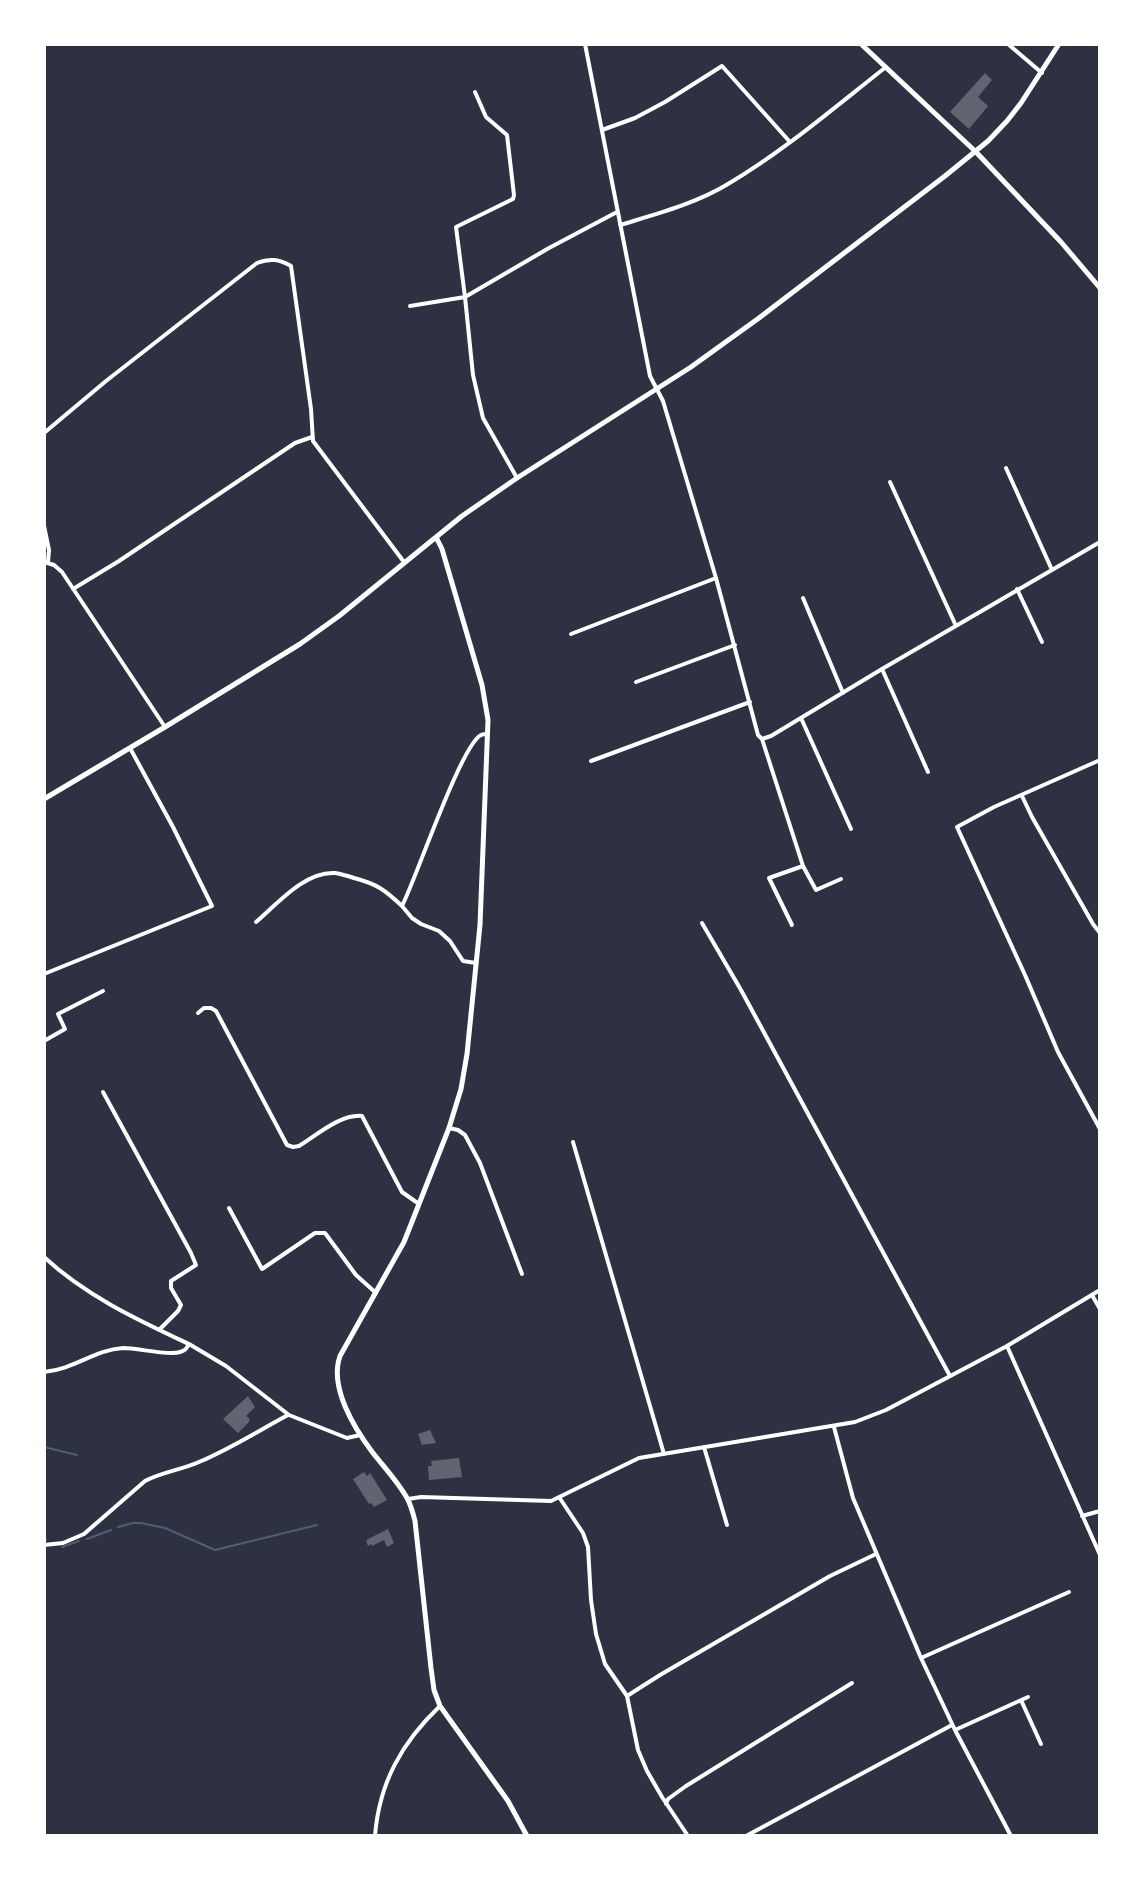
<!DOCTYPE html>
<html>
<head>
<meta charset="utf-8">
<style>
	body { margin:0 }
	#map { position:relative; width:1144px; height:1880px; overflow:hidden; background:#2d3142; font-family:Bitter,serif }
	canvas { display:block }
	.frame { position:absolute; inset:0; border:46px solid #fff; pointer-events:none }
</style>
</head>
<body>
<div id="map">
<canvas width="1144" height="1880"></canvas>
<div class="frame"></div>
</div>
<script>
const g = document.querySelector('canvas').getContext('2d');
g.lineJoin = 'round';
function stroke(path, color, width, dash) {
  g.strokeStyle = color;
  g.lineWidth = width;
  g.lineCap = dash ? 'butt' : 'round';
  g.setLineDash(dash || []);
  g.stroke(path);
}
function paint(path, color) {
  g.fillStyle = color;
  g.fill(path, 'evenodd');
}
const stream = new Path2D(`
	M44,1447L77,1455
	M118,1527L133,1523H141L165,1528L215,1550L317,1525
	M44,1536L46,1540
	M87,1539L111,1530
	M62,1547L79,1541`);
const building = new Path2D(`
	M985,73L992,80L978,97L988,106L969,129L950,112Z
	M248,1396L255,1407L246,1416L250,1419L248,1423L238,1433L223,1419Z
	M430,1430L436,1443L422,1445L418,1434Z
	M459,1458L462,1477L429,1480L428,1466H432L431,1461Z
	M364,1472L367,1476L370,1473L387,1500L374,1507L371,1503L369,1504L353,1479Z
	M388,1529L394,1543L387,1547L384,1540L372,1546L371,1544L368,1546L366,1541L368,1539Z`);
const minor = new Path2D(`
	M585,44L650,376L663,401L716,578L758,735L762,739L771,736L882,669L1100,542
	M1008,44L1042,73
	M602,130L635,118L665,102L722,66L790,142
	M620,225C656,214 695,204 728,184C784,151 835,107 886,67
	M410,306L465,297L456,227L513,199L514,195L507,135L486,117L475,92
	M44,433L106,381L257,263C270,258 279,259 291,266L311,409L313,441L404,562
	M1006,468L1052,570
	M517,478L483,418L473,375L465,297L549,248L617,212
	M890,482L956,626
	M44,526L49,550L48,562
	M44,562L54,565L62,572L165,727
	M73,589L119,561L295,443L312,437
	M1017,589L1042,642
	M803,598L843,693
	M571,634L716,578
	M882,669L928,772
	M636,682L735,645
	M801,718L851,829
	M762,739L803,866L816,890L841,879
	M1100,760L994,807L957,827L1025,975L1058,1052L1100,1129
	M591,761L750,702
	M1022,796L1032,817L1093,924L1100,933
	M256,922C277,904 305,871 335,873C341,874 348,876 354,878C377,884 385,890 402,906
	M702,923L741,990L950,1376
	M792,925L769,878L803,866
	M476,963L463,961L450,941L439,931L421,924L412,918L402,906C416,879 461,745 481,735C483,734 485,734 487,734
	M44,974L212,906L173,827L130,748
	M198,1013L204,1008H211L216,1011L287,1145L293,1147L299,1146C317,1135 340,1114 362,1116L402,1192L419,1204
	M44,1041L65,1029L58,1014L103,991
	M103,1092L191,1253L196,1265L171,1281V1288L181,1305L178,1311L159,1330
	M449,1128L458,1130L465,1135L480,1163L522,1274
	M573,1142L664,1454
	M229,1208L262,1269L315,1233H325L356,1275L376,1293
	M44,1257C86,1296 138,1320 189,1344
	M1092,1295L1100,1309
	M1007,1346L1100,1555
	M44,1372C75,1369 94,1350 123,1348C138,1348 168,1356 180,1352C186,1350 186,1349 189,1344L226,1366L289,1415L347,1438L360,1435
	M834,1427L853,1498L921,1658L955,1730L1011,1836
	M704,1447L727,1525
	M559,1497L583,1533L588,1547L591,1600L596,1634L605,1664L627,1696L638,1750L647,1771L662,1797L688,1836
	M408,1499L421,1497L551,1501L639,1458L855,1422L886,1410L1007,1346L1100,1290
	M1082,1516L1100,1511
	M44,1545L63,1543L84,1534L145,1481C162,1472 181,1470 199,1462C230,1449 258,1431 288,1415
	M921,1658L1069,1592
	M627,1696L660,1675L830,1576L876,1554
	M1021,1700L1041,1744
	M955,1730L1028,1697
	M666,1804L668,1799L686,1786L852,1683
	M375,1836C379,1783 402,1742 440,1706
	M746,1836L952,1725`);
const tertiary = new Path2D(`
	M861,44L976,152L1061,242L1100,288
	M436,537L442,549L482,685L488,720L480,925L467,1054L461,1089L449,1128L404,1242L340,1356C329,1387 354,1428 373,1453C384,1467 398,1482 407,1498C411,1505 413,1513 415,1521L431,1668L434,1690L440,1706L508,1801L527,1836
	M44,799L165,727L300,644L339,616L462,516L517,478L691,367L759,318L945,176L988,141L1007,121L1021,103L1059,44`);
stroke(stream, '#4f5d75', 2);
paint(building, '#626471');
stroke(minor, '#fff', 4);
stroke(tertiary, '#fff', 5);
</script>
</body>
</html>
